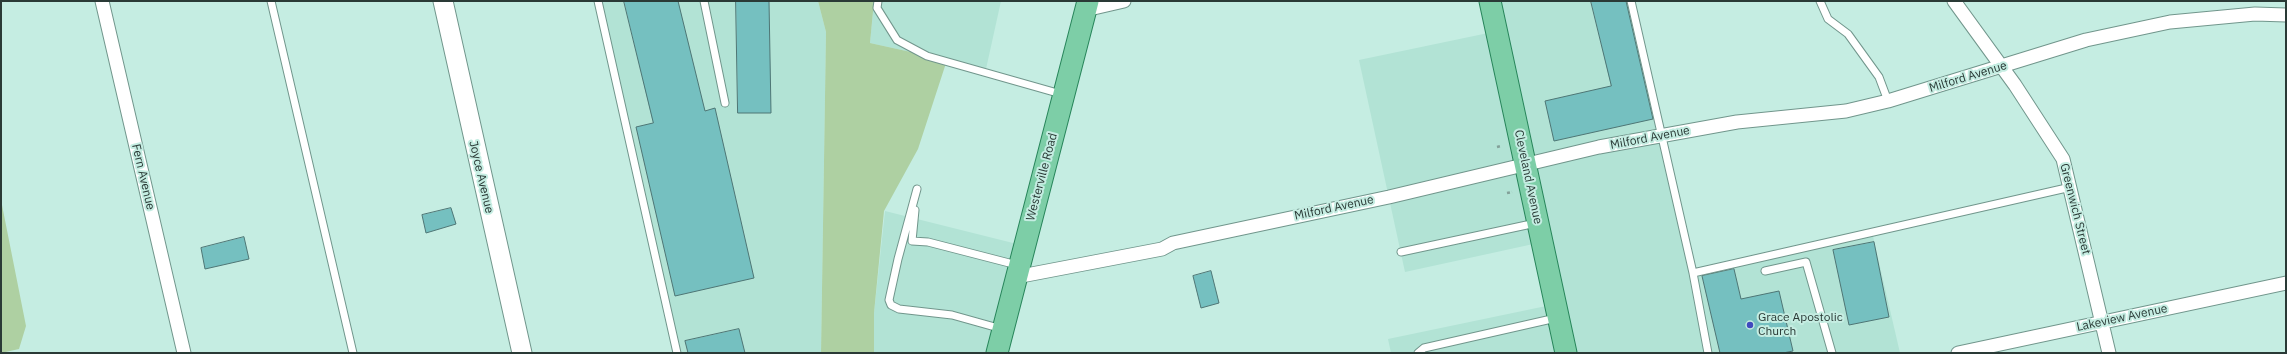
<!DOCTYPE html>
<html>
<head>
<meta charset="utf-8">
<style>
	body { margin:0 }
	#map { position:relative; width:2287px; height:354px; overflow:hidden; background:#c5ede2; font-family:"IBM Plex Sans",sans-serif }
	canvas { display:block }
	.frame { position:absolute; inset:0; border:2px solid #2a3a36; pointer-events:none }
</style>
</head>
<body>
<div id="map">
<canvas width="2287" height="354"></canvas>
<div class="frame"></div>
</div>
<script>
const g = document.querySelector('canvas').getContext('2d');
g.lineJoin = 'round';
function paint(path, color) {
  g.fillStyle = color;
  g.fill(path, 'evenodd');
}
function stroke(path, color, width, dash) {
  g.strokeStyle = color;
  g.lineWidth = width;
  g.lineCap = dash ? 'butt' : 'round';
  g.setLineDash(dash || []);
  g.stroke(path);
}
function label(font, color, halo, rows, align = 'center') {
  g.font = font + ' "IBM Plex Sans",sans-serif';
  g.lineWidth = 4;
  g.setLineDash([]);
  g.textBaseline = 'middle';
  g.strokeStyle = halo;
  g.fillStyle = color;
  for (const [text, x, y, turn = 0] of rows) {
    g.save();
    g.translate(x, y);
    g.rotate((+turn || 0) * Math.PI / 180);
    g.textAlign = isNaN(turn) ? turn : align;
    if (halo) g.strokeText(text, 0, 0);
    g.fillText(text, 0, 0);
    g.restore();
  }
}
const built = new Path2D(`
	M596,1H818L826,32L821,353H675Z
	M874,1H1001L986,69L870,43Z
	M1487,1H1632L1692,269L1872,232L1900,353H1391L1388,339L1551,305L1538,243L1405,272L1359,60L1493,32Z
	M885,211L1025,246L998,353H874V313Z`);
const green = new Path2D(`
	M818,1H874L870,43L947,60L918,149L884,211L874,313V353H821L826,32Z
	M1,200L26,326L19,349L1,353Z`);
const building = new Path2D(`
	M624,1H678L705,111L715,108L754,278L675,296L636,127L653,123Z
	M736,1H769L771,113H738Z
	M1591,1H1626L1653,119L1554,141L1545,101L1611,86Z
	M451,208L456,224L426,233L422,215Z
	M244,237L249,259L205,269L201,248Z
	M1874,242L1889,317L1849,325L1833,250Z
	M1734,269L1741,299L1779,291L1793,351L1783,353H1720L1702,276Z
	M1211,271L1219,303L1201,308L1193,276Z
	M739,329L745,353H688L685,341Z`);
const path = new Path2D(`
	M1497,147L1501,146
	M1507,193L1512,192`);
const lane = new Path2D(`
	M271,1L353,353
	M598,1L677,353
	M704,1L725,103
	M878,1L877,8L897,40L927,56L1061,94
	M1631,1L1693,273L1708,353
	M1820,1L1828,19L1848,34L1879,77L1888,101
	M917,189L898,259L889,300L891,305L899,309L952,315L1002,329
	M915,210L912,241L928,242L1017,265
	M1401,252L1536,223
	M1765,271L1806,262L1832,353
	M1693,273L2071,187
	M1418,353L1424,348L1556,318`);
const street = new Path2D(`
	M102,1L184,353
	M1954,1L2015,85L2063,159L2109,353
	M1085,10L1124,1
	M1016,277L1162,249L1173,243L1389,197L1599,147L1737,122L1846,111L1888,101L2086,40L2170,22L2255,14L2286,15
	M1958,353L2286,283`);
const secondary = new Path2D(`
	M443,1L522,353`);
const primary = new Path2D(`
	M1490,1L1566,353
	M997,353L1088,1`);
const markers = [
	[1750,325,4,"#404abe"]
];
const streetNames = [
	["Milford Avenue",1968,77,-17],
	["Milford Avenue",1650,138,-11],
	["Fern Avenue",143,177,77],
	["Joyce Avenue",481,177,77],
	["Westerville Road",1042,177,-75],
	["Cleveland Avenue",1528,177,78],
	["Milford Avenue",1334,208,-12],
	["Greenwich Street",2075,209,76],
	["Lakeview Avenue",2122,318,-12]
];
const poiNames = [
	["Grace Apostolic",1758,318],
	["Church",1758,332]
];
paint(built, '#b2e3d5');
paint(green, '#aed0a2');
paint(building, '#75c0c0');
stroke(building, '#4e7675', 1);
stroke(lane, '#71968c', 9);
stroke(street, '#71968c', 15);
stroke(secondary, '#71968c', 21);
stroke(primary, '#27855a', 23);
stroke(path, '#83a199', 2.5, [3, 2]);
stroke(lane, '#fff', 7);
stroke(street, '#fff', 13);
stroke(secondary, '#fff', 19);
stroke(primary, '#7dcea7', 21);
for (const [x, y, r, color] of markers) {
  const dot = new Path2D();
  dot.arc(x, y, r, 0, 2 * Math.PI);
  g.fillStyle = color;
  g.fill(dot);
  stroke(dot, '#c5ede2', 1.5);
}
label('12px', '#2a3a36', '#c5ede2', streetNames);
label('12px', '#2a3a36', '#c5ede2', poiNames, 'left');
</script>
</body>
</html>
